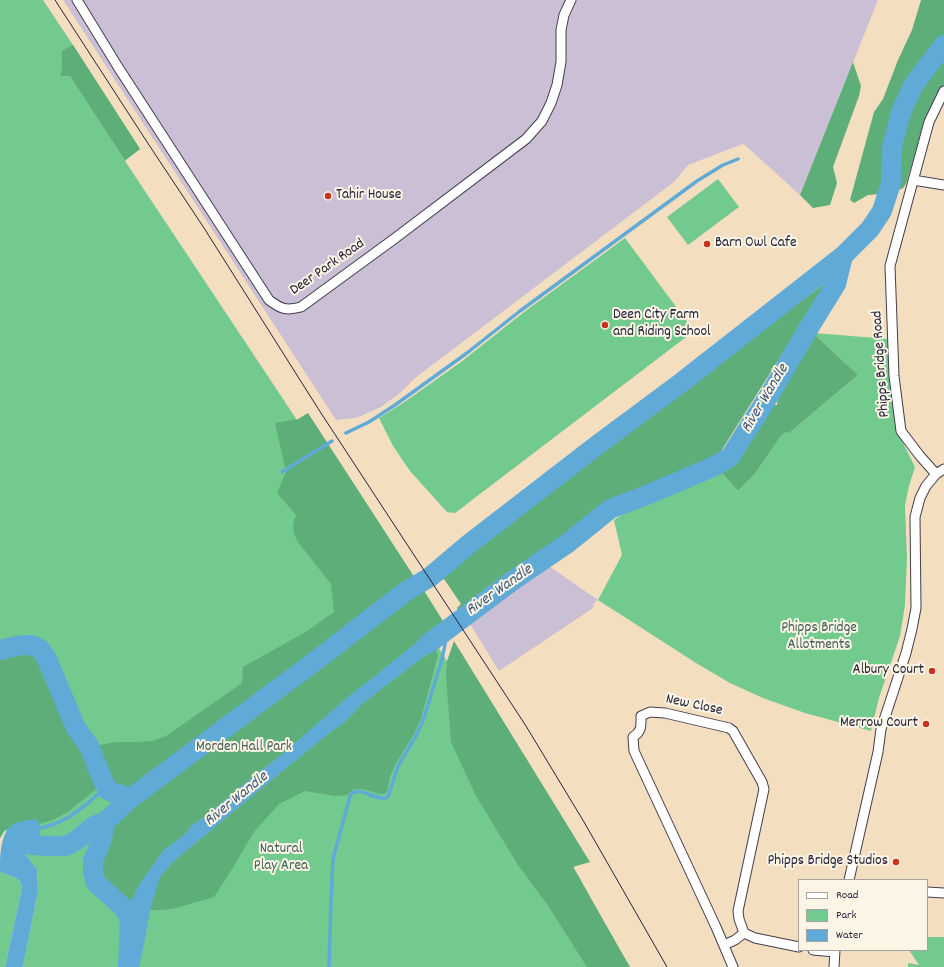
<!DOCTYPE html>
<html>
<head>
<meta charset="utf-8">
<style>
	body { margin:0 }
	#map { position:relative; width:944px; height:967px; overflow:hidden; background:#f4dec0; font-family:Dekko,sans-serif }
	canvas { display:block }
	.legend { position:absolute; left:798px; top:879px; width:130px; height:72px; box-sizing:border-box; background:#fcf5e5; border:1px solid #a5a1a1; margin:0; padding:5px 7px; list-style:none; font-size:12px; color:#22223b }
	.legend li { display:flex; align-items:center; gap:8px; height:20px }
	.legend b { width:20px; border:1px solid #a5a1a1 }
</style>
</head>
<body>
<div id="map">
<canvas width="944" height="967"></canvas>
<ul class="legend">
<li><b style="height:5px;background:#fff"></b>Road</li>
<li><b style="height:11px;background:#73ca8f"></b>Park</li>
<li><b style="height:11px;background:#60aad8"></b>Water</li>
</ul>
</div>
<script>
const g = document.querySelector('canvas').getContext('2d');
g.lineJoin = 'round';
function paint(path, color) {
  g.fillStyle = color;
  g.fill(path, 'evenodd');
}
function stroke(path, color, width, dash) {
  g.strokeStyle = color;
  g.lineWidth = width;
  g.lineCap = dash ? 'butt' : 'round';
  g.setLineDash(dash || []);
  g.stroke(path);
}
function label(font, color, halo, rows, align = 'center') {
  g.font = font + ' Dekko,sans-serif';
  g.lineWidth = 4;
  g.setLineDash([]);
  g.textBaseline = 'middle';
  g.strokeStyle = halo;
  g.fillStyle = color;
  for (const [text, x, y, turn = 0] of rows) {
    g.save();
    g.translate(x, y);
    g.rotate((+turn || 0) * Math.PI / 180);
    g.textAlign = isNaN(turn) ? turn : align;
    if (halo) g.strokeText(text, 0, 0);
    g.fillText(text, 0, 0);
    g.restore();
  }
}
const industrial = new Path2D(`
	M63,0H878L800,195L746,146L743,144L688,165L674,182L415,378L400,393L381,407L356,418L336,420Z
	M546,564L598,600L594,603L593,608L499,671L467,619L474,613Z`);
const green = new Path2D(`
	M0,0H43L73,45L140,149L125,161L295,417L321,462L402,588L573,866L629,967H23L38,891L37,869L5,830L0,838Z
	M718,179L739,207L688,245L667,217Z
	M625,238L694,331L455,513L447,512L410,471L393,446L379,418L403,403L461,362L524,312Z
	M813,333L889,339L897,431L915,467L909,486L905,505L907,558L905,605L900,636L879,698L871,731L805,713L763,698L730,683L696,663L598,600L622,555L614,520L623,514L698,483L721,472L738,491L754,475L781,436L786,432L788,434L858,375Z
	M0,872L14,877L20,881L22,888L5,967H0Z
	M927,937H944V967H908V963L919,965L909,950H927Z`);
const forest = new Path2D(`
	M921,0H944V88L921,134L906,184L903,188L892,193L868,195L854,203L850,200L874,112L883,99L898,60L912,30Z
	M73,45L140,149L125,160L70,76H60L62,70V51Z
	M853,62L861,86L859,96L833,167L837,183L830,205L813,208L800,195Z
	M828,281L718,456L669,478L624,497L613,503L489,586L458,610L457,608L461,604L444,579L440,581L439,580L468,554L684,389Z
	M813,333L858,375L788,434L786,432L781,436L754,475L738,491L721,472L725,471L730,465L752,437L773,403L774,405H777L778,396Z
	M308,413L415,578L338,633L130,793L112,787L105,778L101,760L95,746L115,742H138L152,741L166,736L242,683L243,667L304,633L334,612L331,584L298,542C292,531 292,526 296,515L277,493L286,472L275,423L298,419Z
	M423,589L443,621L375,676L349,696L287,750L238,789L236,793L230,796L206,816L192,825L185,834L164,850L139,885L131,902L129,904H128L101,877L98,871V862L107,840L109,828H108L109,824H110L113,819L123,811L137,803L193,762L248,717L326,661L357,635Z
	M454,641L590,862L573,867L630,967H587L547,904L518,865L476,796L451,742L446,676L447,661Z
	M19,649C30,650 35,651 44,658L74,727L95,771L99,787L69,811L55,819L39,824L37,820L5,830L0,838V653Z
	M435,650L438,655L421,719L414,734L395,765L390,777L387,792L384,794H380L362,789H355L350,792L348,795L335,796L305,791L279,804L254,832L232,869L214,897L176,908L163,910H150L155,888L160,877L175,860L279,774L328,734L346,721L362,704L422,658Z`);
const water = new Path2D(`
	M443,621L452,630L422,658L362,704L346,721L328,734L279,774L175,860L160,877L150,910L144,944L139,967H122L124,932V908L131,902L139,885L164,850L185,834L192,825L206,816L230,796L236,794L238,789L287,750L349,696L375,676Z
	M28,820H37L41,828L39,835L43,838L44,846L41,850L21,849L37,869L38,891L23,967H5L22,888L20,881L14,877L0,872C0,854 0,831 15,823C19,822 23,821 28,820Z`);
const stream = new Path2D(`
	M346,433L369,422L395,405L467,353L520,311L697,181L723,165L738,159
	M282,472L332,441
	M37,829L55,824L69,817L87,804L97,795L109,791
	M329,967L331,901L333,859L350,796C359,783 376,803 388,797L398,766L416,736L423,721L442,659L448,630`);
const river = new Path2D(`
	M428,644L515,579L568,543L610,509L647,495L717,465L730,457L770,394L807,331L836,284L843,256
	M0,650C12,647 29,641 40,649C42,651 44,655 46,657L76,728L89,746L104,783L109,791L131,798
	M105,822L102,839L93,861V872L96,883L124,908L128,915L130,921L128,967
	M16,843L44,846H66L77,840L94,826L105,822L131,798L318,659L405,592L430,577L469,544L596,446L682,382L843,256L870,229L882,211L891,183L892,147L901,112L914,84L944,45`);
const minor = new Path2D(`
	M77,0L118,67L269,300C281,309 286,311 301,307L394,239L526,139L542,121L551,103L557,85L561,62V30L564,15L571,0
	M913,180L944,185
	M936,474L920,456L901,431L894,376L890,266L929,122L944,91
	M849,880L878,752L881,729L889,705L906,653L912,629L916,608L915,517L920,498L926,486L936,474L944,469
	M927,892L944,893
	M724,945L735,940L744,933L755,938L799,947
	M813,950L835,952
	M733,967L716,927L634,751L633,737C642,731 641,726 641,716L650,712L665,713L729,728L733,731L762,782L764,789L738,911L739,919L744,933
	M834,967L835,950`);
const tram = new Path2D(`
	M55,0L149,145L204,228L319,410L526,726L584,822L667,967`);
const markers = [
	[328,196,4,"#c8321e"],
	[707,244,4,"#c8321e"],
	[605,325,4,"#c8321e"],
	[932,671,4,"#c8321e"],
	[926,724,4,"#c8321e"],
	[896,862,4,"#c8321e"]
];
const poiNames = [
	["Tahir House",336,196],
	["Barn Owl Cafe",715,244],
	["Deen City Farm",613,316],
	["and Riding School",613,333],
	["Albury Court",924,671,"right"],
	["Merrow Court",918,724,"right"],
	["Phipps Bridge Studios",888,862,"right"]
];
const streetNames = [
	["Deer Park Road",328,268,-35],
	["Phipps Bridge Road",882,364,-94],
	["New Close",694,706,12]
];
const parkNames = [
	["Phipps Bridge",819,629],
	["Allotments",819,646],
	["Morden Hall Park",244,748],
	["Natural",281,850],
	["Play Area",281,867]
];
const waterNames = [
	["River Wandle",766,399,-59],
	["River Wandle",500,591,-35],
	["River Wandle",237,800,-39]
];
paint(industrial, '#cbbfd5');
paint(green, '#73ca8f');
paint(forest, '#5eae7a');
paint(water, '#60aad8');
stroke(stream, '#60aad8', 3.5);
stroke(river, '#60aad8', 20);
stroke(minor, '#423e4f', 11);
stroke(minor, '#fff', 9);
stroke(tram, '#22223b', 1);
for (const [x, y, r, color] of markers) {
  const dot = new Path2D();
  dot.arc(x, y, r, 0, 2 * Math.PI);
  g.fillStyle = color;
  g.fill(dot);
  stroke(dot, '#fcf5e5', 1.5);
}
label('15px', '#22223b', '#fcf5e5', poiNames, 'left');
label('15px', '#22223b', '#fcf5e5', streetNames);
label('15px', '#3e5d58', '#fcf5e5', parkNames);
label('italic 16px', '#3b587a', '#fcf5e5', waterNames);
</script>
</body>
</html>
